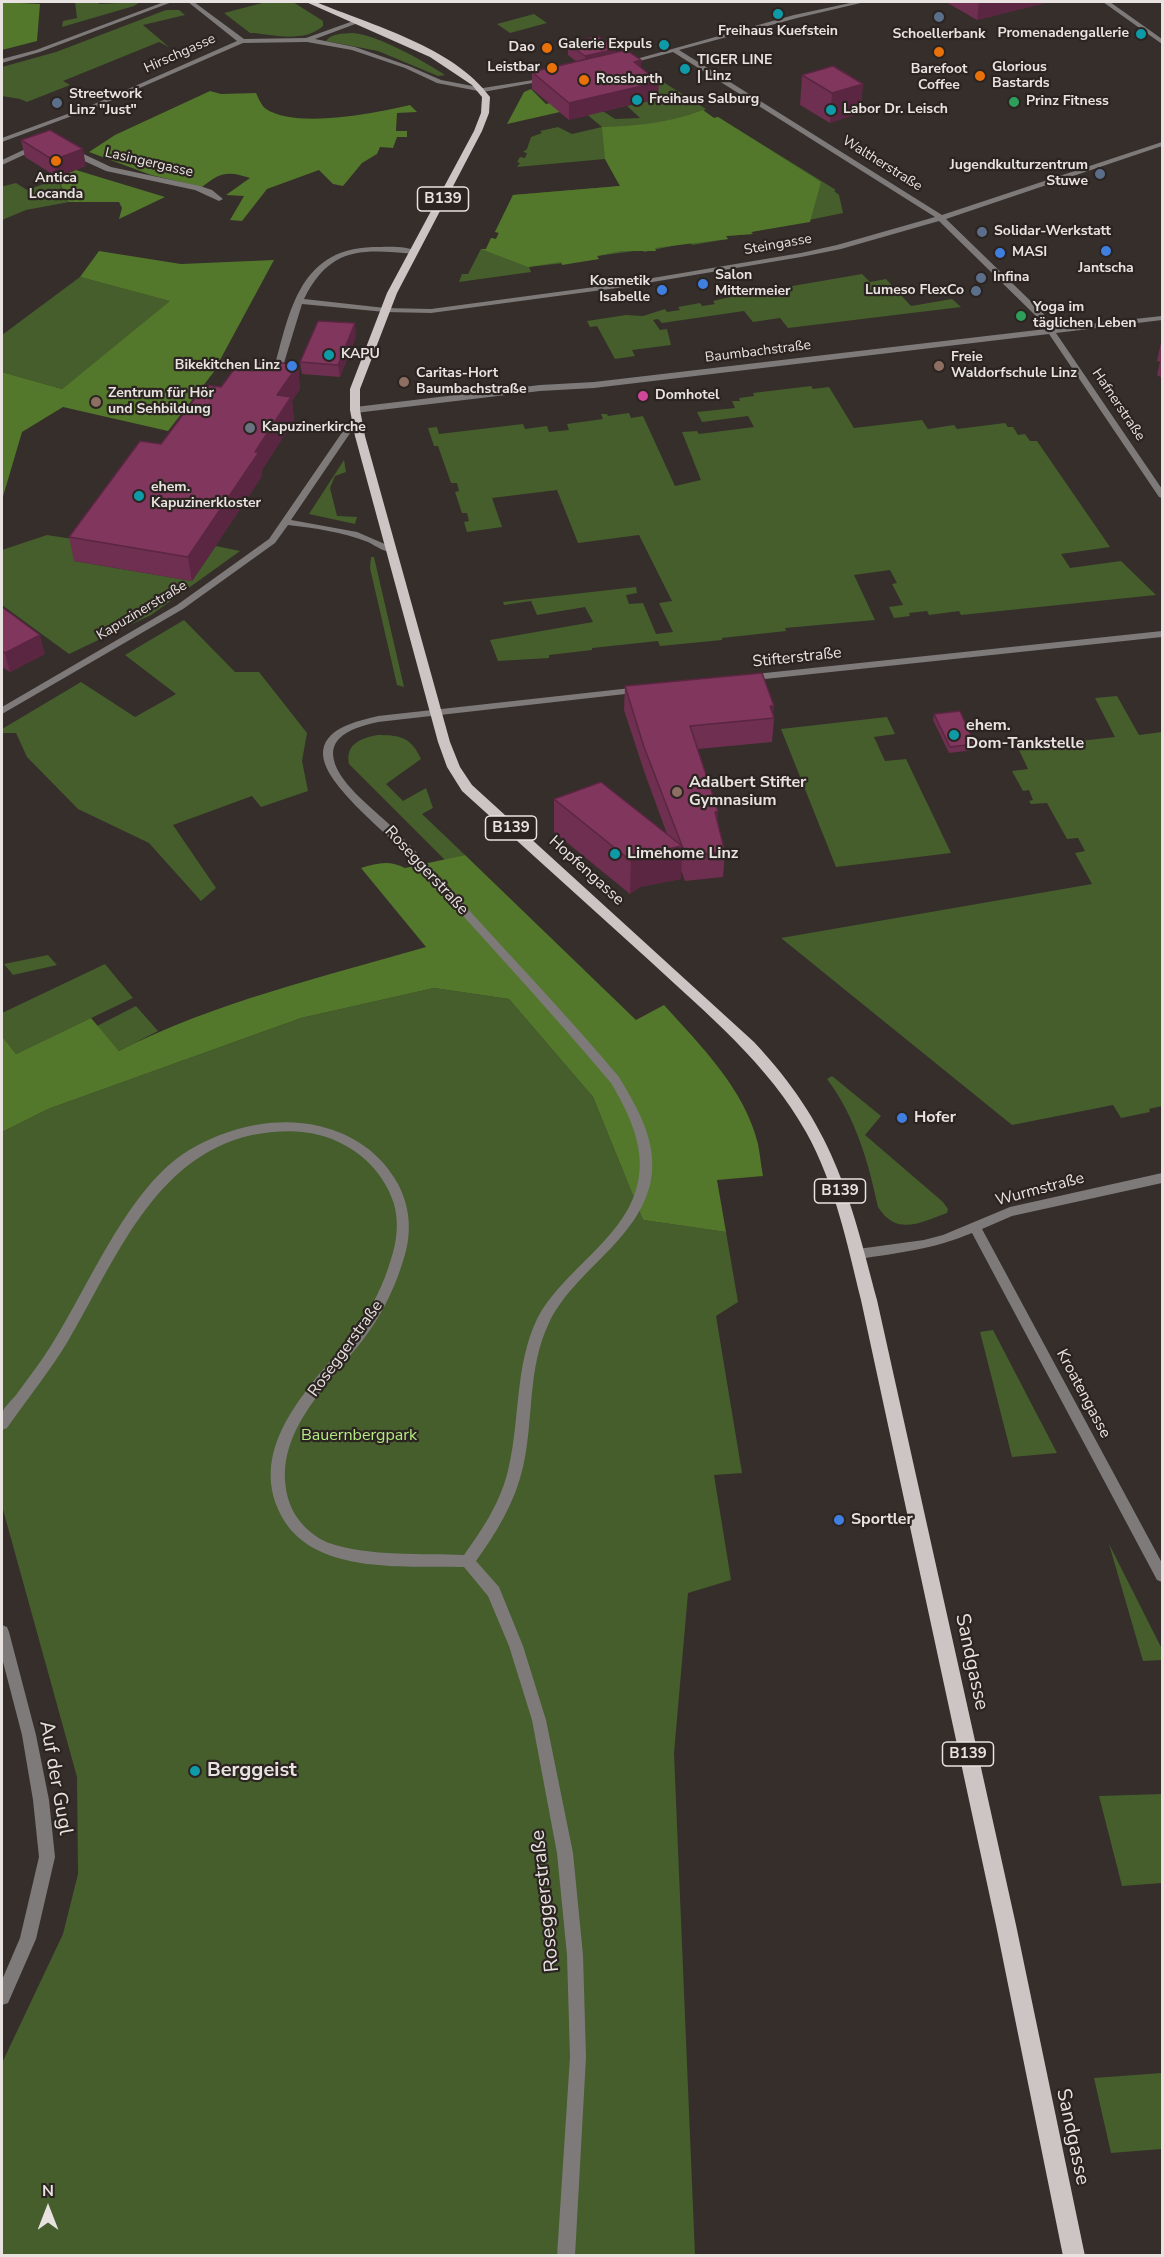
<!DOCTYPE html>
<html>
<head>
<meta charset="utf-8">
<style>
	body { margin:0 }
	#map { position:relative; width:1164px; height:2257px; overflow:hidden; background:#352e2b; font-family:"Nunito Sans",sans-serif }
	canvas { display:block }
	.frame { position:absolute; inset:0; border:3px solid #e8e3e1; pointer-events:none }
	.north { position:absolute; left:18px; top:2179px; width:60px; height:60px; -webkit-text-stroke:4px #2b2421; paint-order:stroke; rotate:0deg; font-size:16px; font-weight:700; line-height:24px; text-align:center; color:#e8e3e1 }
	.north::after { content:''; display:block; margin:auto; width:21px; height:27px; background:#e8e3e1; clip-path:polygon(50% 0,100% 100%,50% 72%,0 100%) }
</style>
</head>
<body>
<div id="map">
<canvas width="1164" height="2257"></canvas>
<div class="frame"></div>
<div class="north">N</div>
</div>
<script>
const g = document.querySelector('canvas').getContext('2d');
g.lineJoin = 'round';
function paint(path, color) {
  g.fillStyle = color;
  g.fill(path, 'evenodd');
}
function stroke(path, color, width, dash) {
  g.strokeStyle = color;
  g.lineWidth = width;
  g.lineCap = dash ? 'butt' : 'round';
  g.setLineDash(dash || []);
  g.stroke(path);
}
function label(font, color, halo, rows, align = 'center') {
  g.font = font + ' "Nunito Sans",sans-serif';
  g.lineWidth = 4.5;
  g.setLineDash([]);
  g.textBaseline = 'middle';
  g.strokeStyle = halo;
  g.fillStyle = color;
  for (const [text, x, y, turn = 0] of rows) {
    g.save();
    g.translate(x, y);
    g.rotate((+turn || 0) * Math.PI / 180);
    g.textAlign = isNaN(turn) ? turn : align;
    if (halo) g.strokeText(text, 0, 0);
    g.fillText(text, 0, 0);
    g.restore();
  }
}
const green = new Path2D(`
	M75,2H99V4L140,2L134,6L62,27L63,21L77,18Z
	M266,2H293L323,21V26C306,42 276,36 255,33H250L224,13Z
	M166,10H179L185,15L143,25L169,47L159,42L63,81L70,85L27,102L20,99L2,96V67L56,52Z
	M534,14L547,23L510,33L497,24Z
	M352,33C376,34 424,61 445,75L438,76L378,51L326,41C331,33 343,34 352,33Z
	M654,79L660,80L706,109L703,111L714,118L718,117L836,190L834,191L839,195L843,213L751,232L753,234L726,236L728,239L692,245L690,242L644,252L642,250L597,256L599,259L529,267L531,272L459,282L462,274H468L481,249H486L491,238L496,239L499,232H495L513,195L620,186L605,159L517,167L520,163L517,162L520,157L525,158L527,153L523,152L527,149L531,137L542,133L540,131L558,127L572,134L602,127L571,101L583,98L615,119L640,118L627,106L658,99Z
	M57,179L69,202L26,210L2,220V185L4,186L16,183L27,190Z
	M862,274L870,282L886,279L911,306L952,299L961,307L788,328L780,318L753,322L744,311L662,323L658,319L653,320L660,330L667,329L671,345L632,350L635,356L615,359L597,326L590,327L587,321L626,315L643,316L665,309L667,312L680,310L678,307L700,303L702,306L715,304L713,301L734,296Z
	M80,277L171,301L62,389L2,372V335Z
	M811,386L813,389L829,387L854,428L922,420L928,429L954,425L957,429L1005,423L1008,427H1013L1018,435L1025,434L1030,441H1037L1110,547L1061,554L1070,568L1121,561L1156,595L961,615L959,611L929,615L927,611L909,613L910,616L894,618L889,607L903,605L892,584L897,583L890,570L854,575L875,620L785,628L786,631L722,638V640L660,646L658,641L592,648V650L549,655V658L498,661L490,640L593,622L585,607L537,615L531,601L504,605L503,602L636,587L637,593L626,595L629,604L643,603L656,634L673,632L659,603L672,601L639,535L578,543L557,490L492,498L502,527L467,532L464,522L469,521L467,513H462L455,492L459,491L457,483H451L438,446H434L428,428L437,427L439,434L523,424L525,429L547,426L549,432L569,430L567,424L603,419L601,414H607L608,416L629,413L631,418L643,416L675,486L701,480L682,432L697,431L699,434L754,427L748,416L702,422L697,412L735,408L732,401H740L739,398L754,396L753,393Z
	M344,460L346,472L335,476L330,488L337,516L357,517L355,524L309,514Z
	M47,535L86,541L74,561L192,581L216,546L240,551L151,615L69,654L2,605V550Z
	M371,557H374L404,687L397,685L370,568Z
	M184,620L235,672H259L307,733L302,761L308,791L261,807L252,796L173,825L216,888L201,901L149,843L78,809L27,757L16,733H2V729L81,682L135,717L176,694L125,655Z
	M1117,696L1139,735L1162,732V1106L1149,1109L1150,1112L1121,1118L1113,1105L1012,1125L781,938L1092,884L1075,853L1085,851L1078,838L1067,839L1047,803L1031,804L1029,801L1033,800L1029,790L1023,791L1012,771L1028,769L1018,748L1115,737L1095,698Z
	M887,717L895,734L874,737L885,761L906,759L951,853L836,867L781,729Z
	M378,735C400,735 411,737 421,759L386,784L403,801L426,788L433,808L422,814L465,855L445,860L349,764C345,744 361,738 378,735Z
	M48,955L57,965L13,975L4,964Z
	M105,964L133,998L16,1054L2,1036V1013Z
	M434,988L509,999L593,1097L643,1220L726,1232L738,1302L716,1316L742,1473L714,1475L731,1580L688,1593L674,1753L695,2255L2,2256V2063L63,1934L78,1874L77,1777L2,1506V1132L48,1109L301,1018Z
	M136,1006L158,1031L119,1051L97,1026Z
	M832,1076L881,1116L865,1135L943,1202L948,1209L947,1213C921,1222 897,1237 878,1207C868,1161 856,1118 827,1079Z
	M993,1330L1057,1453L1012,1457L980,1332Z
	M1109,1544L1162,1649V1660L1143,1661Z
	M1162,1794V1883L1122,1886L1099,1796Z
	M1162,2073V2149L1111,2153L1094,2078Z`);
const forest = new Path2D(`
	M2,2L40,4L37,41L2,50Z
	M531,89L546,104L550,103L560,112L507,124L524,92Z
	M210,91L221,94L256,93C259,99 261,105 266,109C297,129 376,113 410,105L417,112L397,113L396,131H407V137H397L393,148L380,147L377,154L362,163L343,186L333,184L319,170L267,189L242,221L230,220L244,196L226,195L250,178C227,171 221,172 202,187L151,175L89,152L115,135Z
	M703,110L714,118L718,117L821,182L810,222L751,232L753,234L726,236L728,239L655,248L656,251H621L597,256L599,259L562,265L561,262L528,267L481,249H486L491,238L496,239L499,233L495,232L513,195L620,186L605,159L602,127C638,126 669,123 703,110Z
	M76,170L165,197L119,219L122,208L119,202H69L57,177Z
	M99,251L181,264L274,260L213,373L168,431L63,407L22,432L2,500V372L62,389L170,301L80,277Z
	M465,855L636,1020L664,1005C700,1045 745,1089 758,1144C760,1154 761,1166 763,1176L717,1180L726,1232L643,1220L593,1097L509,999L434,988L301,1018L48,1109L2,1132V1036L16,1054L91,1018L119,1051C215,1002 323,977 426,947L361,868C377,863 390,860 405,868Z`);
const pedestrian = new Path2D(`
	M1103,2H1110L1162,39V44Z`);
const minor = new Path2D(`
	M164,2H172L40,52L2,63V59L36,50Z
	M188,2H194L244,39L306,38L356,20L359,22L358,23L315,39L355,47L409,66L441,80L483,88L546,78L549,80L483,92L437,83L405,68L352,50L307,42L243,43L96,107L2,142V138L92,105L237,41Z
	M855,2H865L797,18L679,50L942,215L1162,142V146L946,219L1043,313L1053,328L1162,316V320L1056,333L1162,489V498L1159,497L1049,334L594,388L540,391L355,413L351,410L355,407L540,385L594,382L1046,329L1037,317L939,221L841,249L801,257L617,288L431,313L385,312L302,304L280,376L276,379L272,376C289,317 296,249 373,247C386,247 407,245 418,252L414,254C361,249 330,247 304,299L385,308L431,309L617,284L801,253L837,245L935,217L673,52L625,65L622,63L794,15Z
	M34,145L41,147L2,165V160Z
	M69,150H75L111,167L200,186L212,190L223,199L219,201L195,190L106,171L69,154Z
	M1162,631V637L746,681L741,678L746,675Z
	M640,687L643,688V692L378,722C362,726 333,732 333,754C334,781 374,809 392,827C425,860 456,896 488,931C532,979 577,1027 619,1077C637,1107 658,1142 651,1180C639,1241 574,1270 549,1323C527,1368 534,1420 523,1467C515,1502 497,1532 476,1561L499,1587L523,1646L546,1720L573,1853L583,1955L586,2057L575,2256H557L570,2057L567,1955L557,1853L532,1720L509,1646L488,1596L464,1567C404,1565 307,1577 278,1509C248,1439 319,1379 356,1329C372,1308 384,1284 391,1259C397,1242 399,1222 394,1204C383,1169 354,1144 319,1135C297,1129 274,1131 252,1135C153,1157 115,1262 68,1341C50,1371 27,1399 7,1428L2,1430C2,1425 0,1418 2,1413C4,1407 12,1400 16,1395C28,1378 41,1362 52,1344C89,1286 126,1193 183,1154C221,1129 273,1115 319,1126C353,1134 381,1153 398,1184C411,1209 412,1235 403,1261C395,1288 382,1314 365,1337C329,1385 267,1437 290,1504C296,1521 313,1537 329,1543C371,1557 421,1553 464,1555C484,1527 502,1500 509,1466C520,1418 515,1365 537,1319C561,1272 621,1241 636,1190C648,1152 630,1115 611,1083C546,1006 478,932 410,858C387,834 360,813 339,787C332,778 324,767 323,755C322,728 358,721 378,716Z
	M1162,1173V1183L1012,1216L982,1229L1162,1563V1582L1157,1580L972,1233C934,1249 899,1253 858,1259L854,1258L852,1254L854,1250L858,1249L924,1240L943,1235L1010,1207Z
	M2,1625L7,1627L9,1632L36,1735L49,1800L55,1857L36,1939L8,2003L2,2005V1980L20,1938L39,1857L33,1800L22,1735L2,1658Z`);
const tertiary = new Path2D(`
	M357,414L361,417L291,520L357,532L394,548V552C385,553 376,546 368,542C342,532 315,528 288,525L275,543L183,609L2,714V707L177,605L269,539L354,415Z`);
const primary = new Path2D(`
	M306,2H316C371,25 454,47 490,97L489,113L482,131L397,293L360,389V410L365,436L450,742L460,767L472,785L754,1042C832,1125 849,1192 877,1300L1016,1925L1085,2256H1063L996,1925L861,1300C847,1243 835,1184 806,1132C768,1064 707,1014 651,962C588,905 525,848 462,791L447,767L438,742L355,436L350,410V389L387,293L474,131L481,113L482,97L472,85L430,57Z`);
const wall = new Path2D(`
	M946,2H1049L977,20Z
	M568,44L616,52L641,68L658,98L569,120L532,89V72L577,62L568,55Z
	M802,75L863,84L860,113L830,123L800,105Z
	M21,140L86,166L57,177L25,157Z
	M356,336L340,377L302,374L300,362Z
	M1162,338V378L1157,375L1160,362L1157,361Z
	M298,365L300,389L292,401L294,420L262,470V476L192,581L74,561L69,537L161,444L221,387Z
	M2,607L45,654L10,672L2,667Z
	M625,686L774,706L773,715L774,718L772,742L698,749L718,811L717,822L725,852L723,877L685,881L681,870V879L640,887L630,894L554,832V799L667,834L644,771L624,710Z
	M934,714L975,744L974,750L949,753L933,720Z`);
const shadedWall = new Path2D(`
	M979,2H1049L977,20Z
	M616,49V60L585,67V56Z
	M641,60V77L634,62Z
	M659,82L658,98L569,120V103Z
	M863,84L860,113L830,123L832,93Z
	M83,149L86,166L57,177L53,160Z
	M355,323L356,336L340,377L338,365Z
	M298,365L300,389L292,401L294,420L262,470V476L192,581L188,557L255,452L277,395Z
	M40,635L45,654L10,672L5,653Z
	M770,706H774L773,718Z
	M718,811L717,836L715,812Z
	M682,846L681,879L640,887L630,894L631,861L641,854Z`);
const building = new Path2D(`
	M598,36L616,49L585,56L568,44Z
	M626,50L641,60L634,62L659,82L569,103L532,72Z
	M833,66L863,84L832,93L802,75Z
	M50,130L83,149L53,160L21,140Z
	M318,321L355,323L338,365L300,362Z
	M260,360L298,365L277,395L291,397L255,452H259L188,557L69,537L140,441L161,444L205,385L221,387L235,368L253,371Z
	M2,607L40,635L5,653L2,651Z
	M762,673L774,706H770L774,718L690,726L718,811L715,812L725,852L686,856L644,747L625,686Z
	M960,711L975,744L950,747L934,714Z
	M601,782L682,846L641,854L631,861L554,799Z`);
const markers = [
	[778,14,6,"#0f9aa8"],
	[939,17,6,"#5c6f8a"],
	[1141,34,6,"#0f9aa8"],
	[664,45,6,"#0f9aa8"],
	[547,48,6,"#e8710a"],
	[939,52,6,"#e8710a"],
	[552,68,6,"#e8710a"],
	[685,69,6,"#0f9aa8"],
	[980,76,6,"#e8710a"],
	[584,80,6,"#e8710a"],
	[637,100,6,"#0f9aa8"],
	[1014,102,6,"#2e9e5b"],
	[57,103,6,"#5c6f8a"],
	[831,110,6,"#0f9aa8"],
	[56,161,6,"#e8710a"],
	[1100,174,6,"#5c6f8a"],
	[982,232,6,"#5c6f8a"],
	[1106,251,6,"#3f7fe0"],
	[1000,253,6,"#3f7fe0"],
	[981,278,6,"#5c6f8a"],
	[703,284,6,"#3f7fe0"],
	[662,290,6,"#3f7fe0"],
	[976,291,6,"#5c6f8a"],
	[1021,316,6,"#2e9e5b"],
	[329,355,6,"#0f9aa8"],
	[292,366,6,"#3f7fe0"],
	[939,366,6,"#8d6e63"],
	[404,382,6,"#8d6e63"],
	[643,396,6,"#d1479c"],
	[96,402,6,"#8d6e63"],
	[250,428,6,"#6b7280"],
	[139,496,6,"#0f9aa8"],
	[954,735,6,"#0f9aa8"],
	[677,792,6,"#8d6e63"],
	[615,854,6,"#0f9aa8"],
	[902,1118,6,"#3f7fe0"],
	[839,1520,6,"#3f7fe0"],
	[195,1771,6,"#0f9aa8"]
];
const farPoinames = [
	["Freihaus Kuefstein",778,32,"center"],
	["Promenadengallerie",1129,34,"right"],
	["Schoellerbank",939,35,"center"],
	["Galerie Expuls",652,45,"right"],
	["Dao",535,48,"right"],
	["TIGER LINE",697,61],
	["| Linz",697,77],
	["Leistbar",540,68,"right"],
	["Glorious",992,68],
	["Bastards",992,84],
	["Barefoot",939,70,"center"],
	["Coffee",939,86,"center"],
	["Rossbarth",596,80],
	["Streetwork",69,95],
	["Linz \"Just\"",69,111],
	["Freihaus Salburg",649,100],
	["Prinz Fitness",1026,102],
	["Labor Dr. Leisch",843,110],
	["Jugendkulturzentrum",1088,166,"right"],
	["Stuwe",1088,182,"right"],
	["Antica",56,179,"center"],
	["Locanda",56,195,"center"],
	["Solidar-Werkstatt",994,232],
	["MASI",1012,253],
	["Jantscha",1106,269,"center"],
	["Salon",715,276],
	["Mittermeier",715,292],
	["Infina",993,278],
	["Kosmetik",650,282,"right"],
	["Isabelle",650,298,"right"],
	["Lumeso FlexCo",964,291,"right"],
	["Yoga im",1033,308],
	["täglichen Leben",1033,324],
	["KAPU",341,355],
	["Freie",951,358],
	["Waldorfschule Linz",951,374],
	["Bikekitchen Linz",280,366,"right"],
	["Caritas-Hort",416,374],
	["Baumbachstraße",416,390],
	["Zentrum für Hör",108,394],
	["und Sehbildung",108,410],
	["Domhotel",655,396],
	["Kapuzinerkirche",262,428],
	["ehem.",151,488],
	["Kapuzinerkloster",151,504]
];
const farStreetnames = [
	["Hirschgasse",180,54,-24],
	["Lasingergasse",149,163,13],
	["Waltherstraße",882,164,32],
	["Steingasse",778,245,-10],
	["Baumbachstraße",758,352,-7],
	["Hafnerstraße",1118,405,56],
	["Kapuzinerstraße",142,611,-31]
];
const shields = [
	[443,199,51],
	[511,828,51],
	[840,1191,51],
	[968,1754,51]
];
const shieldNames = [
	["B139",443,199],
	["B139",511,828],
	["B139",840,1191],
	["B139",968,1754]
];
const streetNames = [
	["Stifterstraße",797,658,-6],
	["Roseggerstraße",426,871,47],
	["Hopfengasse",586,871,42],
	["Wurmstraße",1040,1190,-15],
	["Roseggerstraße",346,1349,-54],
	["Kroatengasse",1083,1394,62]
];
const poiNames = [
	["ehem.",966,726],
	["Dom-Tankstelle",966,744],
	["Adalbert Stifter",689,783],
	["Gymnasium",689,801],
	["Limehome Linz",627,854],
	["Hofer",914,1118],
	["Sportler",851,1520]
];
const parkNames = [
	["Bauernbergpark",359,1436]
];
const nearStreetnames = [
	["Sandgasse",971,1662,78],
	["Auf der Gugl",55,1778,80],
	["Roseggerstraße",546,1901,-96],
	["Sandgasse",1072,2137,78]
];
const nearPoinames = [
	["Berggeist",207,1771]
];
paint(green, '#455e2c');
paint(forest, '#53772b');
paint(pedestrian, '#7e7a7a');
paint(minor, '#7e7a7a');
paint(tertiary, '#7e7a7a');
paint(primary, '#cdc4c4');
paint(wall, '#6f2f50');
paint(shadedWall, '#5a2641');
paint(building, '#81375d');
stroke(building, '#5a2641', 1.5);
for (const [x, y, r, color] of markers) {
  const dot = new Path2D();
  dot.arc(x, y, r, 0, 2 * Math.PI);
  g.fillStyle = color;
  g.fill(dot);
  stroke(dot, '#2b2421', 2);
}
label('bold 14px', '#e8e3e1', '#2b2421', farPoinames, 'left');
label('14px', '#e8e3e1', '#2b2421', farStreetnames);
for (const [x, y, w] of shields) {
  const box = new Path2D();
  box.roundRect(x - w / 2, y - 12, w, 24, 4.5);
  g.fillStyle = '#2b2421';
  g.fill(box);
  stroke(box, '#e8e3e1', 1.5);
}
label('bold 15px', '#e8e3e1', null, shieldNames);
label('16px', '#e8e3e1', '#2b2421', streetNames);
label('bold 16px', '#e8e3e1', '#2b2421', poiNames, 'left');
label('16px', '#b5ea83', '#2b2421', parkNames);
label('20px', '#e8e3e1', '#2b2421', nearStreetnames);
label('bold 20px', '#e8e3e1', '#2b2421', nearPoinames, 'left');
</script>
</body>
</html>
